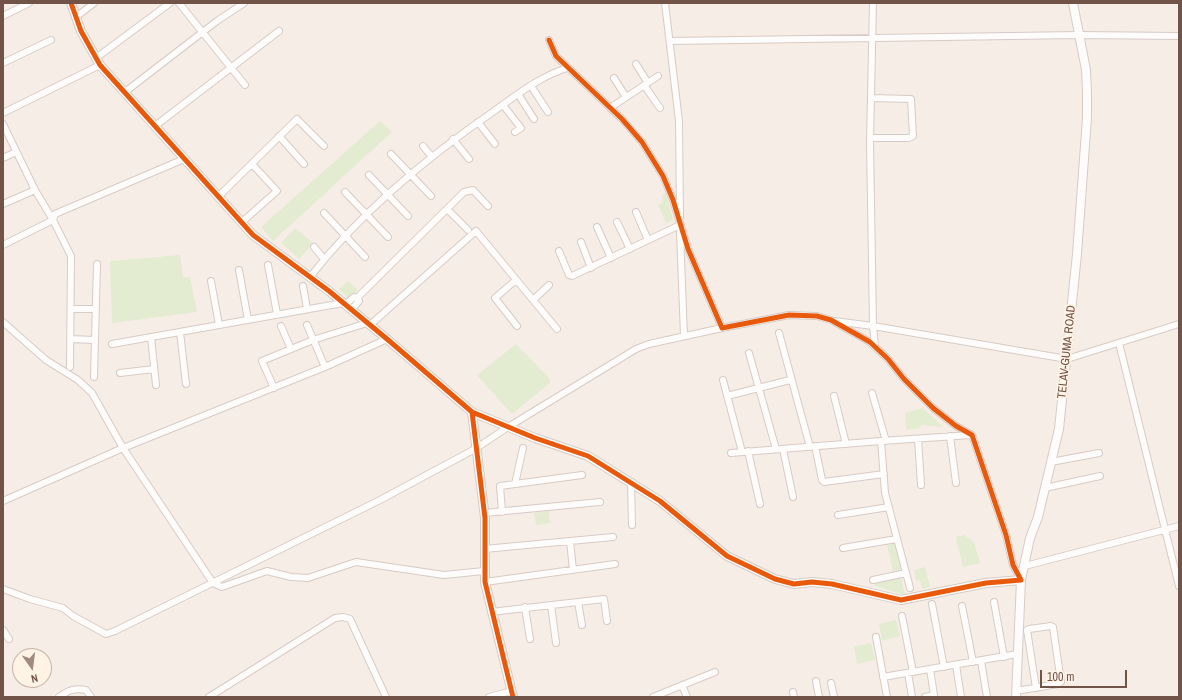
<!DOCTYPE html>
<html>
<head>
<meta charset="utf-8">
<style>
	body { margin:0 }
	#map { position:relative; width:1182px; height:700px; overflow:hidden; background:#f6eee6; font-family:"Archivo Narrow",sans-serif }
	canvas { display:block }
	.frame { position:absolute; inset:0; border:4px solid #725348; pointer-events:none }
	.north { position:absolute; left:12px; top:648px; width:40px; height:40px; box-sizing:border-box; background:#fff3e6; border:1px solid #c7b3a7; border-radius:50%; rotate:166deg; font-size:11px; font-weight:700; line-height:16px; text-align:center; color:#725348 }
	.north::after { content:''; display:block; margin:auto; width:14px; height:18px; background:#a0897f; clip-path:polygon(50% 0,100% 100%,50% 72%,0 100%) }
	.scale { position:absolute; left:1040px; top:670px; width:87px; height:18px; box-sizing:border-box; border:2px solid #725348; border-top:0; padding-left:5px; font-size:12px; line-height:14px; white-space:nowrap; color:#725348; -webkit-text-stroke:3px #fff3e6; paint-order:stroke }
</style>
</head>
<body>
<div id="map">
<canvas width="1182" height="700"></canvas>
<div class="frame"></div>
<div class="north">N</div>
<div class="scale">100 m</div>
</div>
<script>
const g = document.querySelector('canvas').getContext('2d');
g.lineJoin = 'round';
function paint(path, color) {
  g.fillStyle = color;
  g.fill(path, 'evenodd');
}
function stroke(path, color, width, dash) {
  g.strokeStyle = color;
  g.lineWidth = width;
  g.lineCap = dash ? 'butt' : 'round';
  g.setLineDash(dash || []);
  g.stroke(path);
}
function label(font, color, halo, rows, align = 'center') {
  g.font = font + ' "Archivo Narrow",sans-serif';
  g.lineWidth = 4;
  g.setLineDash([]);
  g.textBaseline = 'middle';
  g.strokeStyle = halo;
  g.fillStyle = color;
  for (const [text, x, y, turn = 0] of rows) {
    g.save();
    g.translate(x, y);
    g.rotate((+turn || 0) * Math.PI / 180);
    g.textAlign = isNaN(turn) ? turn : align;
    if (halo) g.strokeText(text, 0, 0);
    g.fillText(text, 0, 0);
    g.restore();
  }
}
const green = new Path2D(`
	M380,121L392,132L273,241L261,227Z
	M666,193L673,220L666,223L658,205L662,203L663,194Z
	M295,228L313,243L299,259L281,243Z
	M180,255L183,277H190L197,312L112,323L110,261Z
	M348,281L358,290L349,299L339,289Z
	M516,344L550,379V383L512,414L477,375Z
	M923,408L943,427L922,425L919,428L906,430L905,413Z
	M549,511L550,523L536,525L534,513Z
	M964,535L974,542L980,563L963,567L956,537Z
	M894,543L901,569L893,572L887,545Z
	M925,567L930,587L922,589L920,580L916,581L914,570Z
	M901,577L905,595L875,586V582Z
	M896,620L900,636L882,641L879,624Z
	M871,643L875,660L857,664L854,647Z`);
const minor = new Path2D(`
	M179,3L245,85
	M665,3L679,121L680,217
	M3,16L29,3
	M76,17L94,3
	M549,40L556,56L622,119L642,142L663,176L673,200L688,249L722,328L789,315L817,316L831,320L870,342L888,359L904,379L933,408L956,426L972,435L1006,535L1013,565L1021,580
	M670,41L1079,35L1179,36
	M96,58L170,3
	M3,63L51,40
	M636,64L648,83
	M614,78L626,97
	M644,85L660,108
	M531,86L548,112
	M125,92L217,21L244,3
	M518,94L534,119
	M503,105L521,128L515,132
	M610,108L658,76
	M3,113L100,65
	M478,122L495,144
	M3,124L35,190L53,220L3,245
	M155,126L279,31
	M279,136L304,164
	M870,138H909L913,136L911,99L871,98
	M453,139L469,159
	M423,146L432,157
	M391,154L431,196
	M3,158L16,152
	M369,175L408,216
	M345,192L388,237
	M219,196L297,119L324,146
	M3,204L35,190
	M447,209L468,230
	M636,212L648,240
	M324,213L365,257
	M242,222L277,191L252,164
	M617,222L630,249
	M597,227L611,258
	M680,232L684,336
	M581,242L591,268
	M314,247L324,259
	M559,251L569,275L572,276L680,225
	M268,265L277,314
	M239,270L248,320
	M310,277C360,213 430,155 497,109C518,94 541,76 567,68
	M516,280L495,298L517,326
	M211,281L219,325
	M303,286L307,309
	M357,298L464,192L473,190L488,206
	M533,300L549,285
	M345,305L354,297L357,298L359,301L351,310
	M71,309H95
	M834,321L873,326L870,141L873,3
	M3,322L46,360L78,380L92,393L123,448L213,583L222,587L267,571L291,577L308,578L356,562L444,575L484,571
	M307,325L325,367
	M370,325L476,231L557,329
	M281,326L291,349
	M180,332L186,384
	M779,333L810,447
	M151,337L156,385
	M71,339L94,340
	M1119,343L1179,586
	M112,344L343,303
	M875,346L873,326L1067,359L1179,324
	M749,353L776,449
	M70,367L71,256L53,220L55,214L184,159
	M120,373L154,369
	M94,377L97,264
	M723,380L742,452
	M274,388L262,361L313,340L367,323
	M872,393L886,441
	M727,396L790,380
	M834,396L846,444
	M950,436L956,483
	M918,439L921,485
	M815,446L822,480L824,482L884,474
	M783,449L793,497
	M748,451L760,504
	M731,453L881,441
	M1051,462L1099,453
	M631,482L632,525
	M515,484L523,448
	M1045,488L1100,476
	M3,501L123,448L325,367L387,339
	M502,512L500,486L582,475
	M484,513L600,502
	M838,515L889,507
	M570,541L573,570
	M843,548L897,539
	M484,549L613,537
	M1025,566L1179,526
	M873,580L906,573
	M485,582L615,564
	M910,588L885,493L881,441L971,435
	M3,589L30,599L63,608L73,616L106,634L115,631L380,500L475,449L508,427L636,349L649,344L722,328
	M578,602L582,625
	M994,602L1004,657
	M932,604L944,667
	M551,605L556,643
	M962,606L973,662
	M525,607L530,639
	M491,612L604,599L607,621
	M902,616L913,672
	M3,630L9,639
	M876,637L887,697
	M981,661L987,697
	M956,665L961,697
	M908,673L912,697
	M883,677L1017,654
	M816,681L819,697
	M831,683L834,697
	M682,685L687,697
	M1016,691L1058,684L1061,682L1053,627L1051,626L1029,629L1027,630L1036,688
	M793,692L794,697
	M59,697C69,690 74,688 86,690L91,697
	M209,697L335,618L343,617L350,619L386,697
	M489,697L512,691
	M653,697L715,672
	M925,697L934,695L930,669`);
const tertiary = new Path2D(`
	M71,3L81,31L100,65L253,235L329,291L387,339L472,412L485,518V582L513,697
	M472,412L535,438L588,456L660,501L727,556L775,579L794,584L812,582L832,584L901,600L986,583L1021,580
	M1016,697L1021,580L1030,538L1038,517L1059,429L1077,254L1087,118V92L1086,70L1073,3`);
const cycleway = new Path2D(`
	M71,3L81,31L100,65L253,235L329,291L387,339L472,412L485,518V582L513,697
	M472,412L535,438L588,456L660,501L727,556L775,579L794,584L812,582L832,584L901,600L986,583L1021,580L1013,565L1006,535L972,435L956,426L933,408L904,379L888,359L870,342L831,320L817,316L789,315L722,328L688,249L673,200L663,176L642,142L622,119L556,56L549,40`);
const streetNames = [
	["TELAV-GUMA ROAD",1067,352,-84]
];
paint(green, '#e3ebd1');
stroke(minor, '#d7cbc5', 8);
stroke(tertiary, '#d7cbc5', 10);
stroke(minor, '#fefcfb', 6);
stroke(tertiary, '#fefcfb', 8);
stroke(cycleway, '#e8590c', 5);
label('12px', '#725348', '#fff3e6', streetNames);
</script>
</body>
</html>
